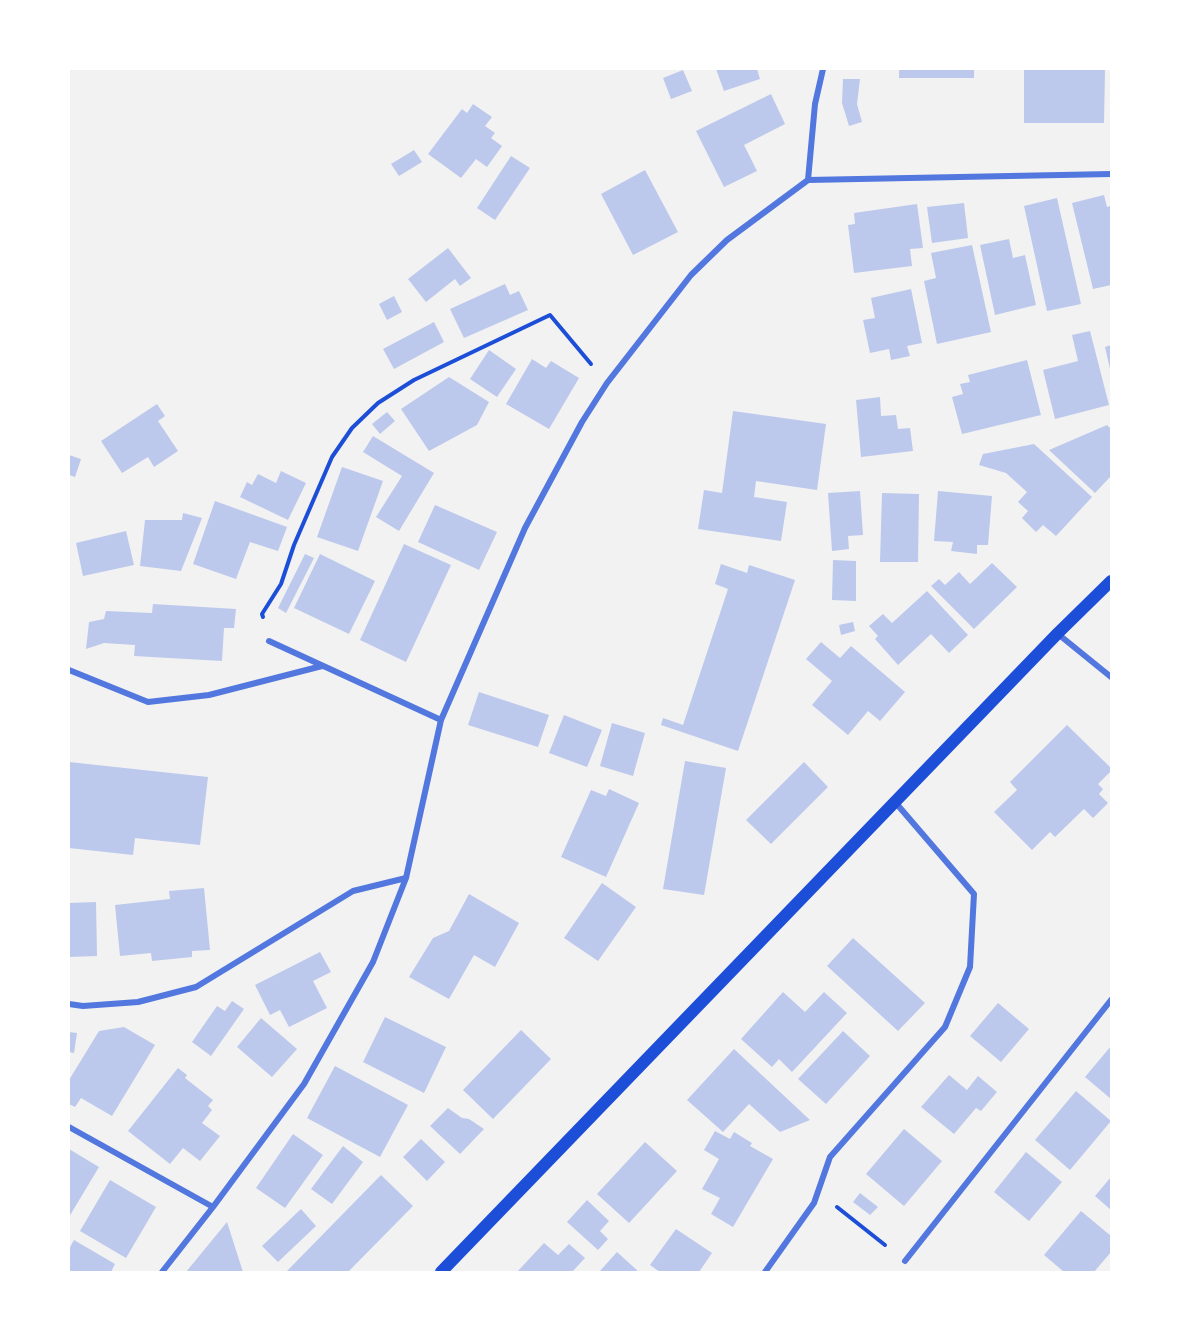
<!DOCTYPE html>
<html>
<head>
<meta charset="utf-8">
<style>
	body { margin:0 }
	#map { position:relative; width:1180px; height:1341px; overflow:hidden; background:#f2f2f2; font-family:"Zilla Slab",serif }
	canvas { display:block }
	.frame { position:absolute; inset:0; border:70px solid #fff; pointer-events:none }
</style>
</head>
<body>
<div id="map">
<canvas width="1180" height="1341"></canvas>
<div class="frame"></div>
</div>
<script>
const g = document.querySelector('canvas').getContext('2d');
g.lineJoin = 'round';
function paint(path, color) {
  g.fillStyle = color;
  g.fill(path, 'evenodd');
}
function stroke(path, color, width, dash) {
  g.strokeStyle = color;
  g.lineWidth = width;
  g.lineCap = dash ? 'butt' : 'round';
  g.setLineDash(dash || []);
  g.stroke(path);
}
const building = new Path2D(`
	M716,69H757L760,79L724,91Z
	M899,69H974V78H899Z
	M1024,69H1105L1104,123H1024Z
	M683,70L692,91L671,99L663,78Z
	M843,79H860L857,104L862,122L849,126L842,103Z
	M771,94L785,124L744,145L757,171L724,187L696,131Z
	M473,104L492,117L485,126L495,133L491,138L502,146L487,167L476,159L461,178L428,154L462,109L467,113Z
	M414,150L422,162L399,176L391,164Z
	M511,156L530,168L495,220L477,208Z
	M645,170L678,232L633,255L601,194Z
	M1104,195L1107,207L1111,206V285L1093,289L1072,203Z
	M1057,198L1081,304L1047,311L1024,206Z
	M964,203L968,238L932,243L927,207Z
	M917,204L923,248L910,249L912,266L854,273L848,225L855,224L854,213Z
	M1009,239L1013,258L1025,255L1036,305L995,315L980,245Z
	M972,245L991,332L937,344L924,281L936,278L931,253Z
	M448,248L471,278L460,286L455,279L426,302L408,279Z
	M505,284L510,295L519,291L528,310L464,338L450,309Z
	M911,289L922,343L907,346L910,356L891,360L889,349L870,353L863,320L875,318L871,298Z
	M394,296L402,312L387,320L379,304Z
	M434,322L444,342L394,369L383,349Z
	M1090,331L1109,405L1055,419L1043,370L1078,361L1072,335Z
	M1111,345V369H1110L1105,347Z
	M489,350L516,369L497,397L470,379Z
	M532,359L546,368L551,361L579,378L549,429L506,404Z
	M1027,360L1041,415L962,434L952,397L963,394L960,384L970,382L968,375Z
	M449,377L489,402L477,425L429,451L401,409Z
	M880,397L881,416L896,415L898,429L910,428L913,451L861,457L856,400Z
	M157,404L165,416L158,421L178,451L154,467L148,457L122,473L101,441Z
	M733,411L826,424L817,490L756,481L754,497L787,502L781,541L698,529L704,490L722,493Z
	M387,412L395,421L380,434L372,424Z
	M1107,425L1111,429V476L1095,493L1049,450Z
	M373,436L434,473L399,531L376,517L402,476L363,452Z
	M1034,444L1092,497L1056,536L1043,525L1036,532L1022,518L1028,511L1018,502L1027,492L1006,473L979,465L983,454Z
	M69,455L81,459L75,477L69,475Z
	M342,467L383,481L358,551L317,537Z
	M281,471L306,483L288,520L240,497L247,482L252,485L258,474L276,483Z
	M860,491L863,535L848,536L849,549L832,551L828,493Z
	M938,491L992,496L988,545H977V554L951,551L953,542L934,541Z
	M882,493L919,494L918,562H880Z
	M215,501L287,527L278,551L250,542L236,579L193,564Z
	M435,505L497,532L479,570L418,542Z
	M183,513L202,518L181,571L140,566L145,520H182Z
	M126,531L134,565L83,576L76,543Z
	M404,544L451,565L406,662L360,640Z
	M305,554L314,558L286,613L278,608Z
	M320,554L375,581L349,634L294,608Z
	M833,560L856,561V601L832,600Z
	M992,563L1017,587L974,629L931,586L939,579L945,585L959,572L970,584Z
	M721,564L747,573L749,565L795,580L738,751L661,725L663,718L683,725L728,589L715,584Z
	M927,591L968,635L949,653L931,634L898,665L875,639L878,636L869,626L883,614L892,623Z
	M153,604L236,609L234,628H224L222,661L134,656L135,645L104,643L86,649L89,622L104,619L106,611L152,613Z
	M853,622L855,631L841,635L839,625Z
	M821,642L840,658L851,646L905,692L880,721L868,711L848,735L812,705L832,681L806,659Z
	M479,692L549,715L538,747L468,725Z
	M564,715L602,730L587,767L549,753Z
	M612,723L645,733L633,776L600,766Z
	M1067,725L1111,768V771L1098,784L1103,789L1099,794L1108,803L1093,818L1084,809L1055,837L1050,832L1032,850L994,812L1017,790L1010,782Z
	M685,761L726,768L704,895L663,889Z
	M69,762L208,777L200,845L135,838L133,855L69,848Z
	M804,762L828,787L771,844L746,820Z
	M609,789L639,803L606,877L561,857L591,790L606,796Z
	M602,883L636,907L598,961L564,938Z
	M204,888L210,950L192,951V957L152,961L151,953L120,956L115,905L170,899L169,891Z
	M469,894L519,923L495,967L474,955L449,999L409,977L433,938L449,931Z
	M96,902L97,956L69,957V903Z
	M853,938L925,1003L898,1031L827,966Z
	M320,952L331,972L313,981L327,1008L289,1027L280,1010L270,1015L255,985Z
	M783,992L805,1012L824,992L847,1013L792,1072L779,1059L772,1067L741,1039Z
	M232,1001L244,1009L211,1056L192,1042L217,1006L225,1011Z
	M998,1003L1029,1029L1001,1062L970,1036Z
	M385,1017L446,1047L424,1093L363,1062Z
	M261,1018L297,1049L272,1077L237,1047Z
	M124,1027L155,1045L112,1116L81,1098L75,1107L69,1104V1080L99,1031Z
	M521,1030L551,1059L493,1119L463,1090Z
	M843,1031L870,1056L826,1104L798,1079Z
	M69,1032L77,1033L74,1053L69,1052Z
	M1111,1046V1099L1085,1077Z
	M734,1049L810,1120L780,1132L749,1104L723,1132L687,1100Z
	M335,1066L408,1105L380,1157L307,1118Z
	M178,1068L187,1075L185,1078L213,1100L208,1106L212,1110L202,1123L220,1136L200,1161L183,1148L170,1164L128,1131Z
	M949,1075L967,1090L978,1076L997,1092L981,1111L976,1108L954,1134L921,1107Z
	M1076,1091L1111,1121L1070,1170L1035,1140Z
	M448,1108L462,1118L469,1119L484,1129L460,1154L430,1126Z
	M904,1129L942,1161L904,1206L866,1174Z
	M715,1131L730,1139L734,1132L752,1143L750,1146L773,1159L733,1227L711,1214L720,1198L702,1189L719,1159L704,1150Z
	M293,1134L323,1155L285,1208L256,1188Z
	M421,1139L445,1162L427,1181L403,1157Z
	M645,1142L677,1171L629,1223L597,1194Z
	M343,1146L363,1162L332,1204L311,1189Z
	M69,1149L99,1167L69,1217Z
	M1026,1152L1062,1182L1029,1221L994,1192Z
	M381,1175L413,1206L348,1272H286Z
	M1111,1177V1210L1095,1196Z
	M110,1180L156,1207L126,1258L80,1231Z
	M860,1193L878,1207L870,1215L853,1202Z
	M587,1200L609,1221L600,1231L608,1239L598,1250L567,1222Z
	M301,1209L316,1226L278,1262L262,1246Z
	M1081,1211L1111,1236V1252L1094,1272H1064L1044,1255Z
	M227,1222L243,1272H186Z
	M676,1229L712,1253L699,1272H660L650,1265Z
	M74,1240L115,1264L111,1272H69V1249Z
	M544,1243L558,1255L569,1244L585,1258L572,1272H517Z
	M617,1252L639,1272H599Z`);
const path = new Path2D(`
	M263,617L262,614L281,584L294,545L332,457L352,428L378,403L414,380L550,315L591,364
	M837,1207L885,1245`);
const minor = new Path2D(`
	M808,180L1111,174
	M1058,634L1111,677
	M269,641L441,720
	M69,670L148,702L209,695L322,666
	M69,1004L83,1006L138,1002L196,987L353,891L406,878
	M69,1127L213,1207
	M905,1261L1111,1000
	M162,1272L213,1207L304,1084L373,962L406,878L441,720L525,528L582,422L607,383L691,275L727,240L808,180L815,104L823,69
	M765,1272L814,1203L830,1157L945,1027L970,967L974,894L895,802`);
const secondary = new Path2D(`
	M441,1272L1058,633L1111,581`);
paint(building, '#bdc9ec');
stroke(path, '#1d4ed8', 4);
stroke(minor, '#5277de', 6);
stroke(secondary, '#1d4ed8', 12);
</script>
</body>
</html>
